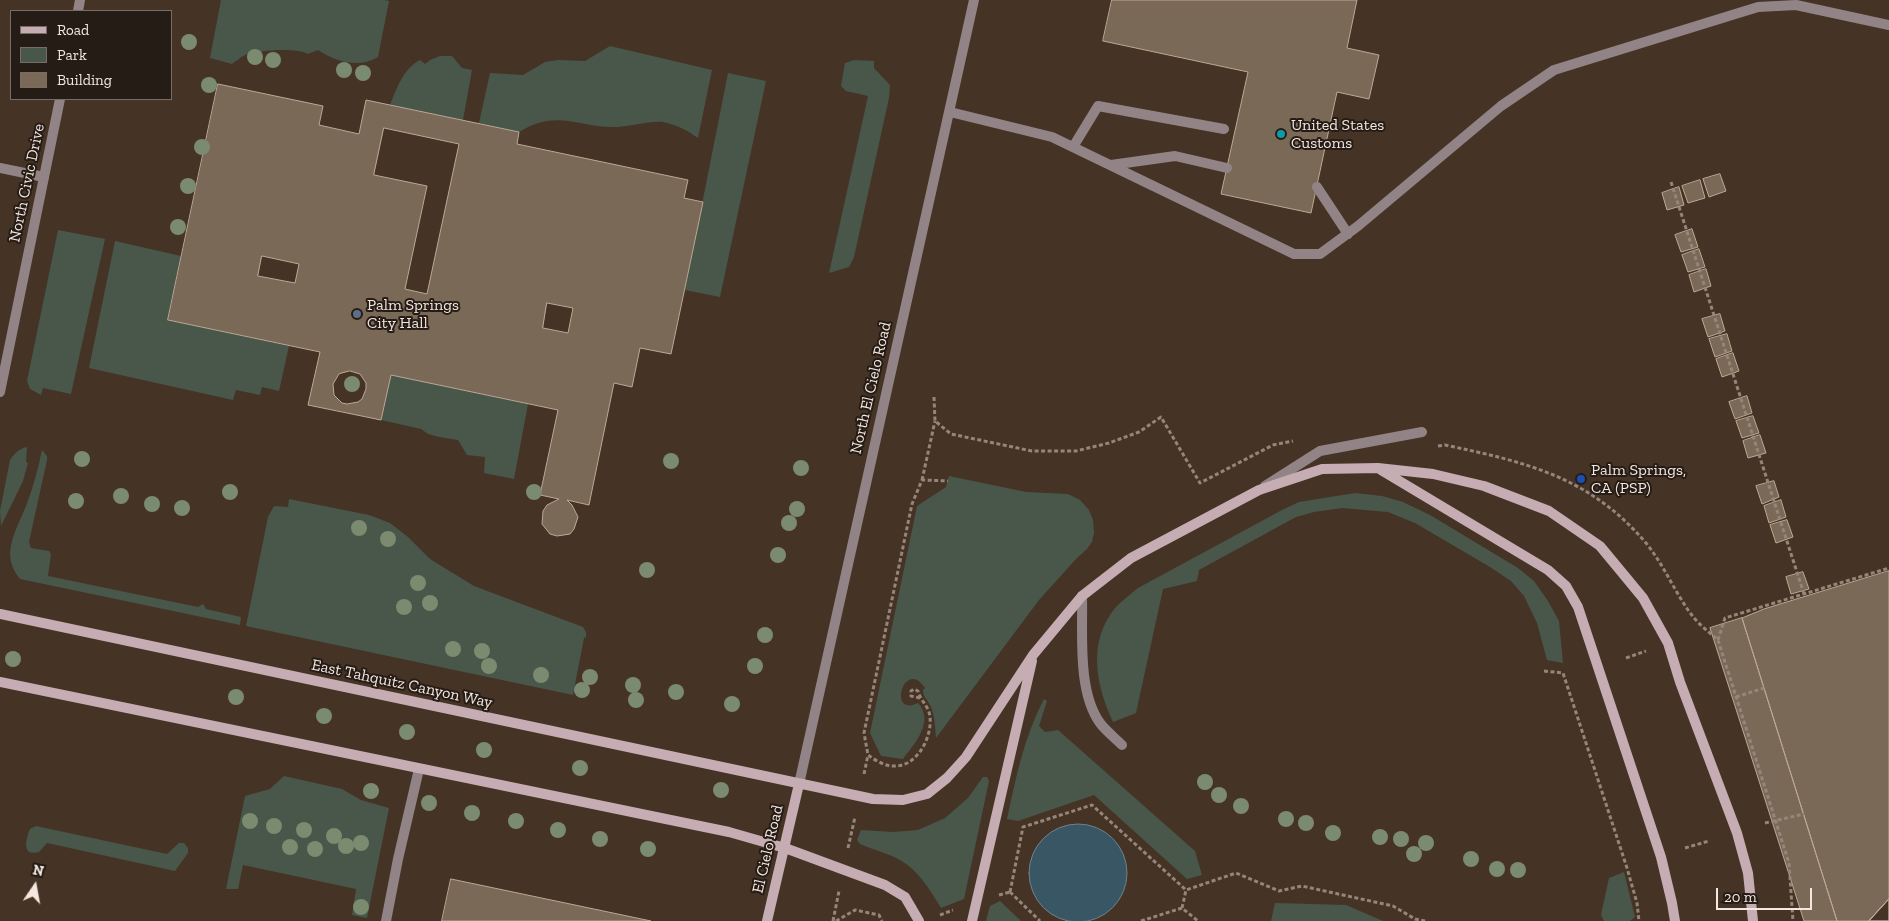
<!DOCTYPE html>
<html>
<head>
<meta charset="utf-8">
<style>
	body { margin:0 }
	#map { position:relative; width:1889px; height:921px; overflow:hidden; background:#453325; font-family:"Zilla Slab",serif }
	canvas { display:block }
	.legend { position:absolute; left:10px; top:10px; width:162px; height:90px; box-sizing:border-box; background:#251c16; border:1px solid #786d66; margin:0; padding:6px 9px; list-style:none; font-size:15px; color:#f4e7df }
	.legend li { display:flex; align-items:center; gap:10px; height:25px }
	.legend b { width:25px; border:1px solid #786d66 }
	.north { position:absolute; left:10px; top:861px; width:50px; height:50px; -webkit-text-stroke:4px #251c16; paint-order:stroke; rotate:12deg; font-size:14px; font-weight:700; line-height:20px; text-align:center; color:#f4e7df }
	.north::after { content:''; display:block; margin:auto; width:18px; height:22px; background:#f4e7df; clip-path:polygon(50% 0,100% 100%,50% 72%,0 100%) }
	.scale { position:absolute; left:1716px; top:888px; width:96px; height:22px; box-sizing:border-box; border:2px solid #f4e7df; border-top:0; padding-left:6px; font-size:15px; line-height:18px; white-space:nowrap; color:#f4e7df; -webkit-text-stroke:4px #251c16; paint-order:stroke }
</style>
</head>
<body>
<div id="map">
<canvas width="1889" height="921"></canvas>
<ul class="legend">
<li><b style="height:6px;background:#c5adb3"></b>Road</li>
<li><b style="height:14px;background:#48574a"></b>Park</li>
<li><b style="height:14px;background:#7a6956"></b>Building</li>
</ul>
<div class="north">N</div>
<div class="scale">20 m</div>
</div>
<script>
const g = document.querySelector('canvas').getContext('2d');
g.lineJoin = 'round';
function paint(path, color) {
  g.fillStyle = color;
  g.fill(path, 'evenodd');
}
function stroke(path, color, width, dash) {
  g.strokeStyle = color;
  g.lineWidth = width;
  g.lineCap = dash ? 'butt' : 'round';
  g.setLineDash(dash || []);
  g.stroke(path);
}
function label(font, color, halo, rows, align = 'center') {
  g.font = font + ' "Zilla Slab",serif';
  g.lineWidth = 4;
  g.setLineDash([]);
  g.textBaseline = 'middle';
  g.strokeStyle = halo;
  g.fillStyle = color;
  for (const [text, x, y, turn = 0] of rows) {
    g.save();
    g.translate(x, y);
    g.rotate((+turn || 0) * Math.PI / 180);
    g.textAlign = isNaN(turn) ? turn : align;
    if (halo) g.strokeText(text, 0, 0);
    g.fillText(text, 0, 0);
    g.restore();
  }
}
const green = new Path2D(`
	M221,0H384L389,1L378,57C359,69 334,61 318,50L308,54C298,47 257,50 245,55C241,57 236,61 232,64L210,58Z
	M610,46L712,70L698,138C687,130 677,125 663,122C653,120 627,127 613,127C575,127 558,109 519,132L479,123L490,73L523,75L545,62L558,60L585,61Z
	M440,56H452L462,68L472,70L463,120L390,105C397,88 403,69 420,60L425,64L430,60Z
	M854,60L874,61V68L890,85L889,98L854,257L849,267L829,273L868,96L846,91L841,86L845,63Z
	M728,73L766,81L720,297L685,290Z
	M58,230L105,239L71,394L43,388L41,395L30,389L27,381Z
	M115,241L181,256L168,320L289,346L279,391L262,387L260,395L236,390L233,400L89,368Z
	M391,375L528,404L514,479L484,473L485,457L467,455L458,440L439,437L428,434L421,429L381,420Z
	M27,447L26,462L28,463L23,481L1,526L0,511L10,460C15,453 18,449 27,447Z
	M42,450L47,456V460L29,542L31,548L49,551L51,554L48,576L198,607L203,604L206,609L241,617L240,625L20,579C0,555 15,533 26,506C33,488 38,469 42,450Z
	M949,476L1026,492L1068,494L1080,500L1089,510L1093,520L1094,533L1092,542L1087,549L1076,559L1039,600L936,738C935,727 935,715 930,705C927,699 923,697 923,690L925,688C904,657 887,718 918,703C935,722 914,744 903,759L881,756L870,733L917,506L946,487Z
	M1355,493L1382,496L1403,502L1430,515L1518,568L1534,581L1548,601L1559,621L1563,663L1547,660L1537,623L1524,596L1511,581L1490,567L1415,523L1388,512L1342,508L1314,512L1296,517L1199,570L1197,581L1163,589L1136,713L1113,722C1096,685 1087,643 1115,608C1122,601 1130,594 1138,588L1282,510L1299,502Z
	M289,499L369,515L390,523L408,537L430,559L474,586L583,627L586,632V637L584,638L573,695L246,626L268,517L274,506L288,507Z
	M1044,699L1047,701L1039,726L1045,732L1058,730L1195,851L1202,875L1187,879L1094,795L1018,821L1007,819C1016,777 1024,737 1044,699Z
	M284,776L342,789L361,800L389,808L367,918L352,915L356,889L243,865L238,889H226L245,796L270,789Z
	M983,777H987L989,781L964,899L941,908C930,890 919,871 900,860C888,853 873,850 860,844L857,840L861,830L893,832L918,830L945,818L968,798Z
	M36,826L167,854L179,843H184L188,848V853L175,871L47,843L39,852C21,857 26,839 30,829Z
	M1624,872L1635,917L1630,921H1604L1601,915L1609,878Z
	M1000,901L1021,921H986L990,906Z
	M1275,903L1346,905L1383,921H1271Z`);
const water = new Path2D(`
	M1029 873a49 49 0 1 1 98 0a49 49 0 1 1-98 0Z`);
const building = new Path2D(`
	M1112,0H1357L1347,48L1379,55L1369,99L1337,92L1311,213L1221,194L1248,72L1103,41Z
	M218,84L323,106L319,125L359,134L366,100L519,132L517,144L688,180L684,198L703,202L671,354L640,348L632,387L614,383L589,505L567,500L572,505L578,517L574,529L570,534L557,536L550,534L542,524L543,511L547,505L559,499L540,495L558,410L391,375L381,420L308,405L320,352L168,320ZM384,128L459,144L427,294L405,289L427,186L374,175ZM262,256L299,264L295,283L258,276ZM547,303L573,308L568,333L543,328ZM350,371L360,374L366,383V389L362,399L358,402L347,404L342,403L334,395L333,384L339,374Z
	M1720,174L1726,191L1709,197L1703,179Z
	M1700,180L1705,198L1688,203L1682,186Z
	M1679,187L1684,205L1667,210L1662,193Z
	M1692,229L1698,247L1681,252L1675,235Z
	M1699,249L1705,267L1688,272L1682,255Z
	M1706,269L1711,286L1694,292L1689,275Z
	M1720,314L1725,331L1708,337L1702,319Z
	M1727,334L1732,351L1715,357L1709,339Z
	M1733,353L1739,371L1722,377L1716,359Z
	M1747,396L1752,413L1735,419L1729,402Z
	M1753,416L1759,433L1742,438L1736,421Z
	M1760,435L1766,453L1748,458L1743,441Z
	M1774,481L1779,497L1762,504L1756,486Z
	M1781,500L1786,517L1769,523L1764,506Z
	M1787,520L1793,537L1776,543L1770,525Z
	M1889,571V899L1869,921H1837L1742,618L1764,609Z
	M1803,572L1809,589L1791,594L1786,577Z
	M1742,618L1764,688L1837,921H1804L1710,628Z
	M451,879L651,921H442Z
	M1889,899V921H1869Z
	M1889,899V921H1869Z`);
const path = new Path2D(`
	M1671,182L1804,594
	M934,397L935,421L951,434L1032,451H1076L1109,443L1139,432L1161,417L1200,483L1273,445L1293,441
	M1438,446L1445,445C1526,462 1590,477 1646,543C1664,565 1674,591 1691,614C1698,624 1709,632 1718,640L1789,863L1793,921
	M922,480L935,421
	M1718,640L1725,618L1889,568
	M1626,658L1646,651
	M1544,671L1563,673L1627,868L1637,903L1639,921
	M1736,697L1764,688
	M920,698L911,696V691L914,689L918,691C920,699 926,704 929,712C935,733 918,768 893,766C884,766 875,760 868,755L864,733L912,504L922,480L948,481
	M864,774L868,755
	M1765,823L1804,814
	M848,848L855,817
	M1685,848L1709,841
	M1010,892L1023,827L1092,805L1186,890L1236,873L1279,891L1302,886L1393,906L1415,919L1425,921
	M1010,892L1040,921
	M999,895L1010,892
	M1182,908L1186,890
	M940,915L953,910
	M833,921L839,891
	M836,921L855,910L879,915L882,921
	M1141,921L1182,908L1198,921`);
const lane = new Path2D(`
	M950,112L1052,137L1294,254H1320L1358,226L1501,106L1554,70L1758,7L1796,5L1889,25
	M1073,147L1098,106L1224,129
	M1111,165L1175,156L1227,168
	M0,168L44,177
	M1317,187L1348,234
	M1265,486L1320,451L1422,432
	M1082,596C1083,633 1077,691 1100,723C1106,731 1115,738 1122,745
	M386,921L398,859L419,769`);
const street = new Path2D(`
	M78,11L80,0
	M0,392L60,99
	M799,784L974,0`);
const secondary = new Path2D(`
	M1381,470L1548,570L1566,586L1578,607L1661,857L1672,903L1675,921
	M0,614L873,799L903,800L927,794L947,778L966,757L1033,655L1082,596L1131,558L1259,490L1322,469L1378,468L1433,474L1484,486L1549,511L1600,546L1643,598L1668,643L1680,682L1737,833L1748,873L1753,921
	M0,682L729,832L785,848L885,885L905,897L919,921
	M767,921L799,784
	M972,921L1032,661`);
const trees = [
	[189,42],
	[255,57],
	[273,60],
	[344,70],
	[363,73],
	[209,85],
	[202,147],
	[188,186],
	[178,227],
	[352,384],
	[82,459],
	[671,461],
	[801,468],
	[230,492],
	[534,492],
	[121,496],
	[76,501],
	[152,504],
	[182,508],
	[797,509],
	[789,523],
	[359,528],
	[388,539],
	[778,555],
	[647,570],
	[418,583],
	[430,603],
	[404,607],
	[765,635],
	[453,649],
	[482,651],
	[13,659],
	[489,666],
	[755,666],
	[541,675],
	[590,677],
	[633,685],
	[582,690],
	[676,692],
	[236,697],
	[636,700],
	[732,704],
	[324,716],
	[407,732],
	[484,750],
	[580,768],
	[1205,782],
	[721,790],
	[371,791],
	[1219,795],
	[429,803],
	[1241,806],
	[472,813],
	[1286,819],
	[250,821],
	[516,821],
	[1306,823],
	[274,826],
	[304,830],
	[558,830],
	[1333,833],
	[334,836],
	[1380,837],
	[600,839],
	[1401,839],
	[361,843],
	[1426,843],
	[346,846],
	[290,847],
	[315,849],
	[648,849],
	[1414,854],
	[1471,859],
	[1497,869],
	[1518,870],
	[361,907]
];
const markers = [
	[1281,134,5,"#0f9aa8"],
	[357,314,5,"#5c6f8a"],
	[1581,479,5,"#1a4fb4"]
];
const poiNames = [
	["United States",1291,125],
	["Customs",1291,143],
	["Palm Springs",367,305],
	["City Hall",367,323],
	["Palm Springs,",1591,470],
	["CA (PSP)",1591,488]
];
const streetNames = [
	["North Civic Drive",27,183,-78],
	["North El Cielo Road",871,388,-77],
	["East Tahquitz Canyon Way",402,684,12],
	["El Cielo Road",768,849,-77]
];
paint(green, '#48574a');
paint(water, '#395664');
stroke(water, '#718289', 1);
paint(building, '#7a6956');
stroke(building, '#bba995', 1);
stroke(path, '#95857a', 3, [4, 2.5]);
stroke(lane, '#928386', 10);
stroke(street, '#928386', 10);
stroke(secondary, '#c5adb3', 10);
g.fillStyle = '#7b8b6f';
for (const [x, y] of trees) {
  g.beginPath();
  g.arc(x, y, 8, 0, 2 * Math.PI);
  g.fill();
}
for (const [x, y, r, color] of markers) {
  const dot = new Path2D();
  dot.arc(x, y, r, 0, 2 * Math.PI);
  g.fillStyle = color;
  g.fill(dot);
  stroke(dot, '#251c16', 2);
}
label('16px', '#f4e7df', '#251c16', poiNames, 'left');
label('16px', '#f4e7df', '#251c16', streetNames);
</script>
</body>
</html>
